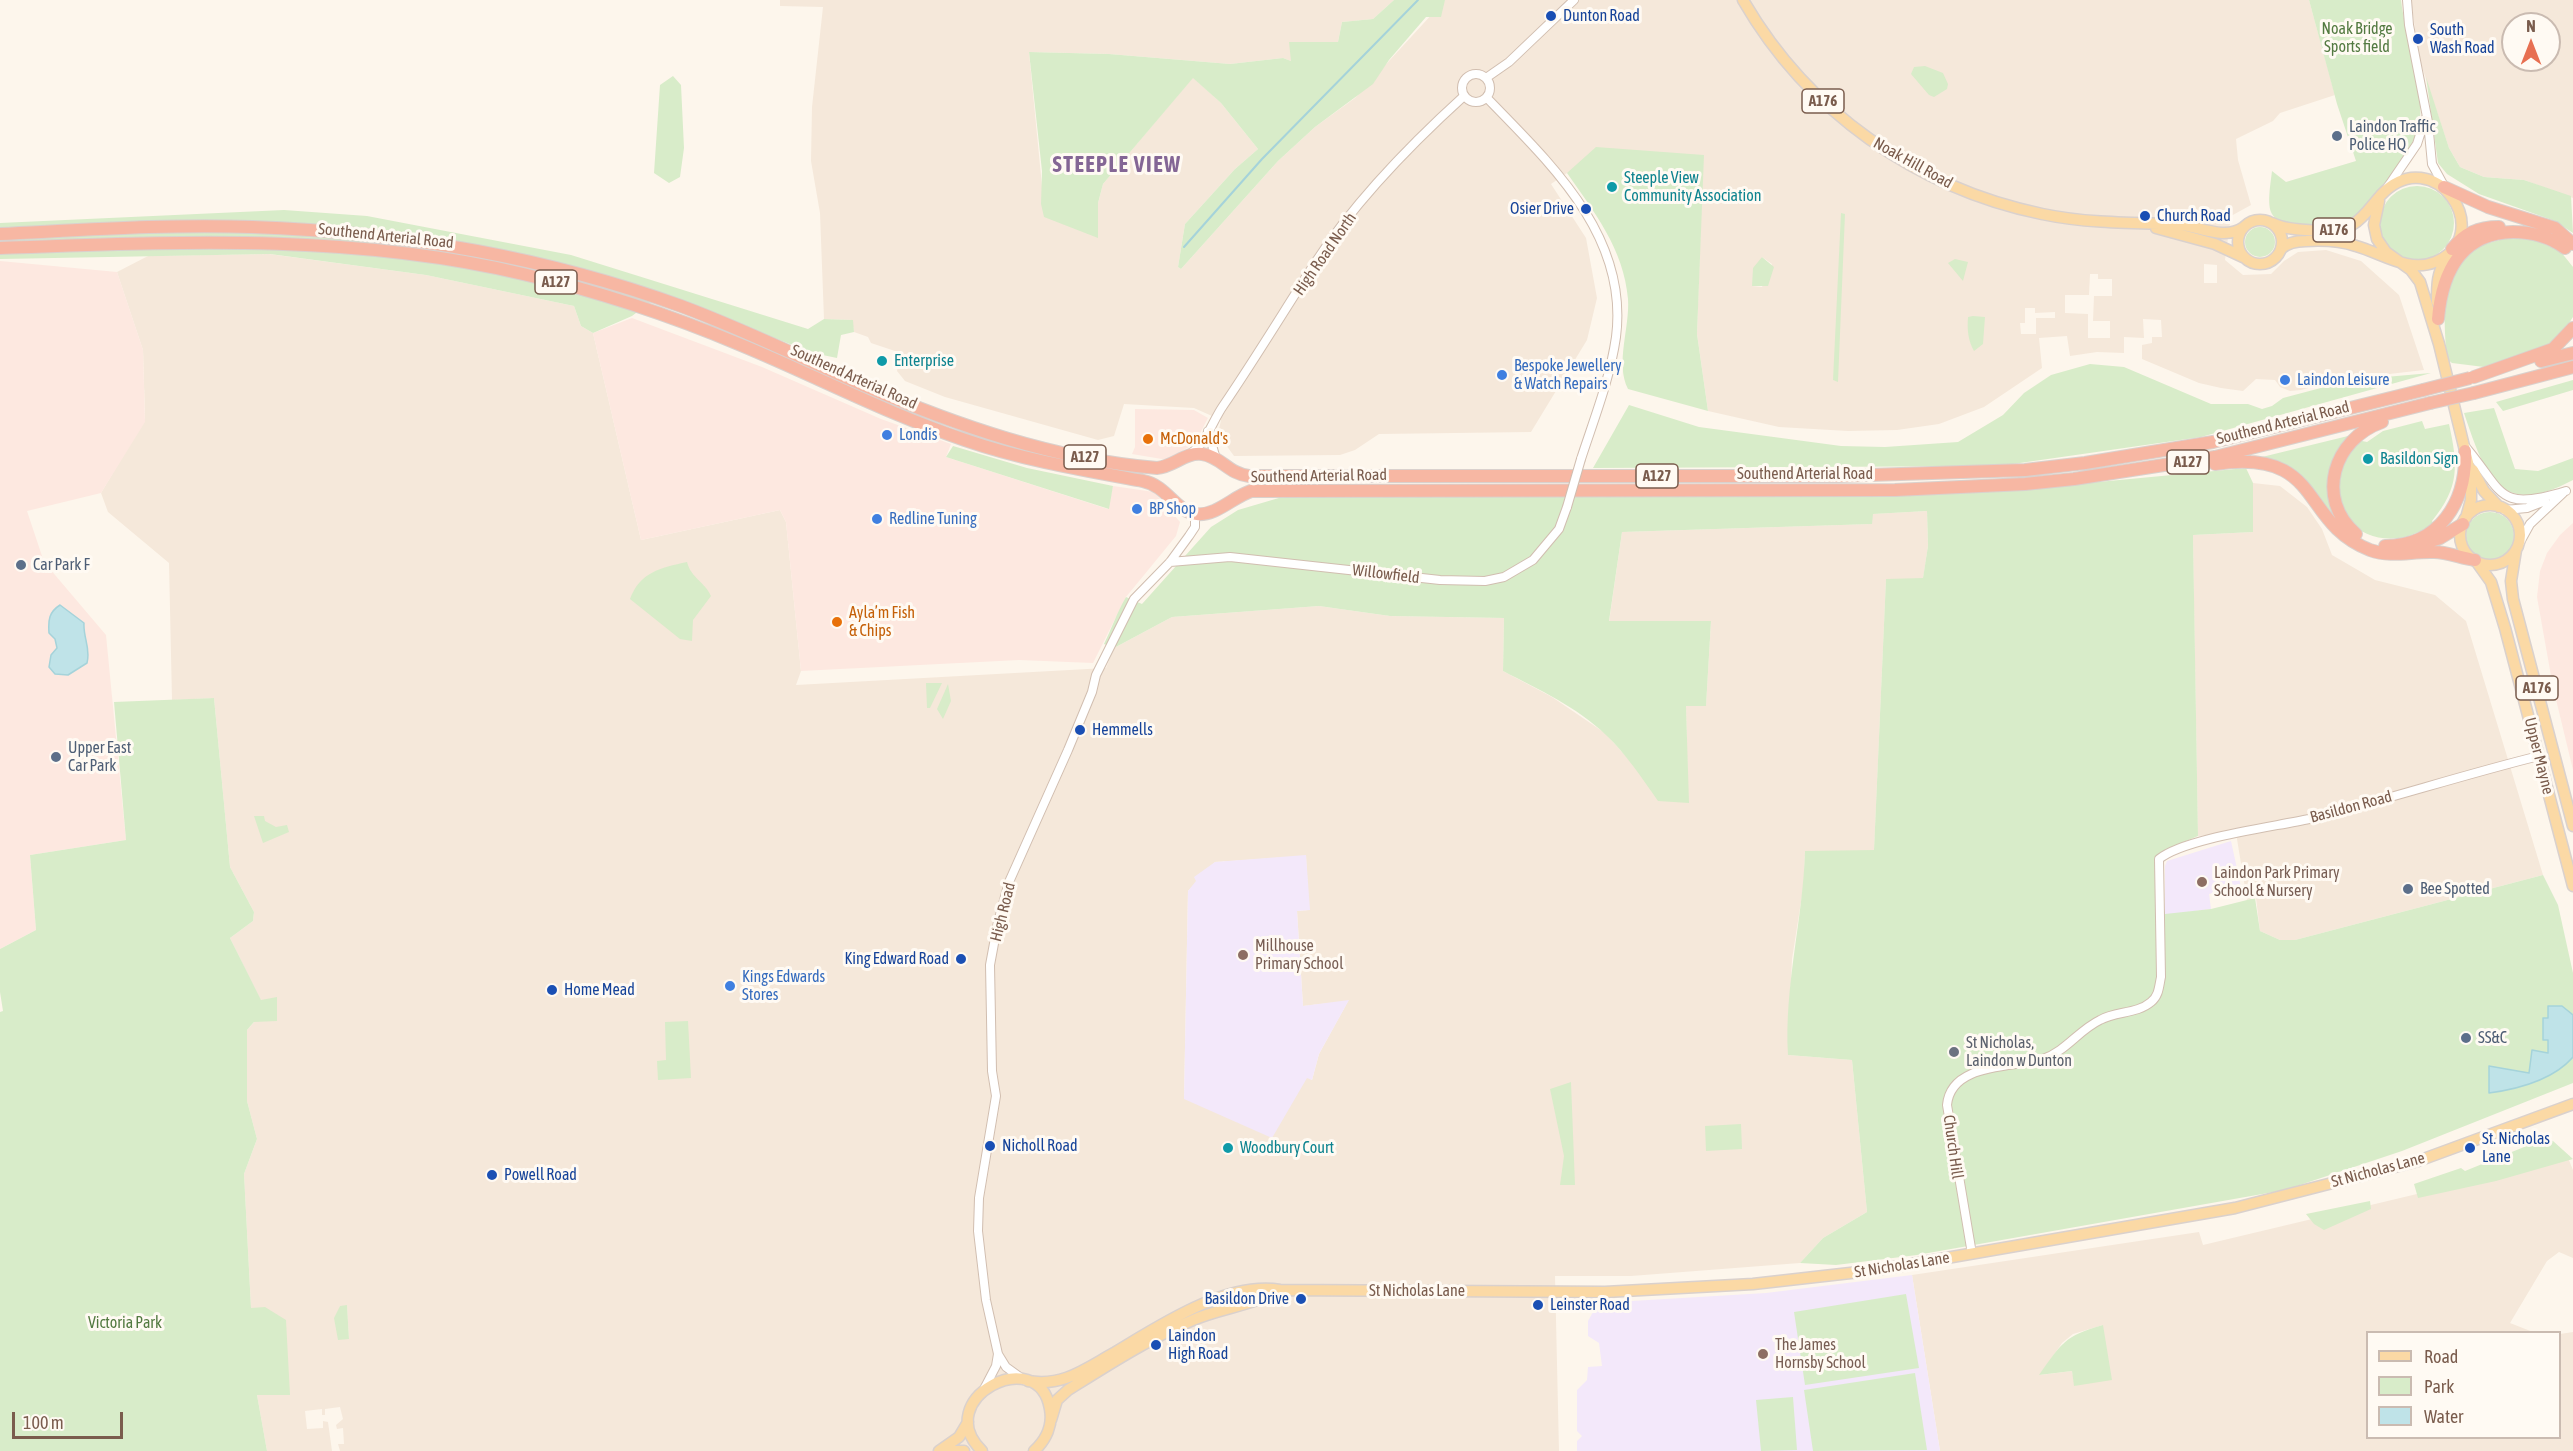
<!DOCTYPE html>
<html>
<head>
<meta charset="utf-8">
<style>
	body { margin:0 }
	#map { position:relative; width:2573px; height:1451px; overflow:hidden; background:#fdf6ec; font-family:"Asap Condensed",sans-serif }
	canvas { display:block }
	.legend { position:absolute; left:2366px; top:1331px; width:195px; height:108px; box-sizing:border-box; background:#fffaf3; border:2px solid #cabbb1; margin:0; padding:8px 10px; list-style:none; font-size:18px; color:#7a5c4d }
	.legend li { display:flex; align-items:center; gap:12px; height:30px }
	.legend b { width:30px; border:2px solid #cabbb1 }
	.north { position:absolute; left:2501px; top:12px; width:60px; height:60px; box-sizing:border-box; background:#fffaf3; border:2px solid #cabbb1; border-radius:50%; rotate:0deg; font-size:16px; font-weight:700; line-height:24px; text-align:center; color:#7a5c4d }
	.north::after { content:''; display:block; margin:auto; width:21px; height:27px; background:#e76f51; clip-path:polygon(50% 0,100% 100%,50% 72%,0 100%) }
	.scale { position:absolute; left:12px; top:1412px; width:111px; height:27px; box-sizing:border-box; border:3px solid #7a5c4d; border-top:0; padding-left:8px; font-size:18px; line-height:21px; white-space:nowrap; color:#7a5c4d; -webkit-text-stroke:4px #fffaf3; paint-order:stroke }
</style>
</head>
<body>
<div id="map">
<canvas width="2573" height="1451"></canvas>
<ul class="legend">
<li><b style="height:8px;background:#fbd9a5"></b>Road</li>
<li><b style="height:16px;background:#d8ecc9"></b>Park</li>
<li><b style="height:16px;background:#bfe3e8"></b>Water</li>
</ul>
<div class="north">N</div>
<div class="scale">100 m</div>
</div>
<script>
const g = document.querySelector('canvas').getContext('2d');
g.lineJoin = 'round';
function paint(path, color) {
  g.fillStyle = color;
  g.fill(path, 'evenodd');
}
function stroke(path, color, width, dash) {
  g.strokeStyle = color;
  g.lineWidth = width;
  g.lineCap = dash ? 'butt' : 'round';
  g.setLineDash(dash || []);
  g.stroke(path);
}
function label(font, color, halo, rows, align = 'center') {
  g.font = font + ' "Asap Condensed",sans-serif';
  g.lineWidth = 6;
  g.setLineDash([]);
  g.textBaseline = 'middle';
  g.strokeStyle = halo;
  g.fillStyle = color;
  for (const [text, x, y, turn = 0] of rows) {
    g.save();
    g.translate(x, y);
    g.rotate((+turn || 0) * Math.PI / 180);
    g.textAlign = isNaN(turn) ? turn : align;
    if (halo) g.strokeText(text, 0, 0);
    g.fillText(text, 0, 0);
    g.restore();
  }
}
const residential = new Path2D(`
	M780,0H1394L1373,19L1342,22L1338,42L1291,61L1283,58L1230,64L1109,54L1029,52L1042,186L1069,225L1097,237L1098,203L1103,184L1193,77L1221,103L1258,149L1235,169L1185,224L1178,267L1181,269L1278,161L1315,127L1355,98L1445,0H2309L2335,95L2280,113L2273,121L2236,139L2238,160L2251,205L2231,216L2225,260L2243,275L2271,274L2284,261L2298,252L2326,250L2361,261L2399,295L2424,370L2337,380L2301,390L2290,391L2280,387L2275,380L2256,379L2243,391L2221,388L2199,383L2142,359V345L2152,343V337H2162L2161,320L2143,319L2144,338L2124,337V353L2097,352L2070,356L2067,336L2039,338L2042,368L1984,407L1939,424L1897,430L1848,431L1779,427L1708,411L1697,334L1703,156L1567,173L1551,184L1586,238L1597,298L1587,340L1531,432L1379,434L1355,450L1340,455L1234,456L1218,434L1221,420L1194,408L1124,404L1114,436L1098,440L945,397L905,381L897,371L901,353L871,343L868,337L854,332L852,320L824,319L820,213L811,161L812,107L823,7L780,6ZM1762,257L1772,264L1762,287L1752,286ZM2204,264L2217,265V283H2204ZM2090,274H2098V279H2112V296H2094L2093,321H2110V338H2088V314L2065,313V295H2089ZM2025,308H2035V313L2055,312V318H2036V334H2021L2020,323H2025Z
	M2411,0H2573V198L2524,180L2484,177L2460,167L2449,148L2419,58ZM2513,24H2549V60H2513Z
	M269,254L426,275L574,306L581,326L593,333L641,540L780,510L786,522L801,671L796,685L1106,668L1114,648L1172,617L1319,606L1390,616L1504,618L1503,671L1552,697L1605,733L1632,763L1688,803L1686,706L1706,705L1711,621L1609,622L1622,532L1871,524L1872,514L1927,511L1928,546L1923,579L1886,580L1874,851H1805L1804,883L1792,959L1788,1055L1852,1060L1867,1212L1823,1238L1800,1263L1631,1276H1555L1559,1451H340L338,1444H344L343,1428L337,1429L336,1425L343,1419L340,1407L325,1409V1415H322V1409L305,1411L307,1429L323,1428V1421L328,1422L332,1451H267L257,1395H290L251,1308L244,1174L257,1139L247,1101V1030L276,998L261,1001L230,938L253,921L254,912L230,867L214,698L172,700L169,563L108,512L101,493L145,418L143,350L117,272L148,256ZM1306,856L1309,910L1297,911L1303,1006L1348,1001L1319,1054L1312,1080L1307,1077L1184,1099L1188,891L1215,862ZM340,1306H347L349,1339H338Z
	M2253,483L2280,486L2307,507L2322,529L2332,555L2375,580L2435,595L2466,621L2543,875L2295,940H2280L2260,931L2256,898L2247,900L2236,833L2198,836L2194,607L2193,535L2253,532Z
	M2568,1158L2573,1170V1258L2559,1252L2547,1261L2510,1323L2533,1332H2368V1438H2560V1334L2573,1332V1451H1940L1912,1275L2199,1232L2203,1245ZM2103,1325L2075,1386L2072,1371L2040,1375L2062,1343L2073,1334Z`);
const commercial = new Path2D(`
	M0,261L117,272L143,350L145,422L101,493L27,511L44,562L106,635L126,840L30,855L36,930L0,949Z
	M632,318L762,367L881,419L951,444L946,457L1108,509L1113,486L1154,492L1180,522L1176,536L1126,597L1093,663L1019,660L801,671L786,522L780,510L641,540L593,333Z
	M1135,409L1194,410L1208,418L1195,443L1168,460L1132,454L1135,447Z
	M2573,523V770L2553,687L2537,597L2540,571L2547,553L2560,535Z`);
const education = new Path2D(`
	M2231,841L2241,887L2209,894L2211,909L2165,915V866L2167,861Z
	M1306,855L1310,910L1297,911L1303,1006L1349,1000L1319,1054L1312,1080L1307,1078L1272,1138L1184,1099L1188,891L1196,881L1194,877L1215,862Z
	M1912,1275L1940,1451H1577V1441L1582,1436L1577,1431V1390L1587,1380L1588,1367L1602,1366L1599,1343L1588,1336V1321L1598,1303L1766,1293Z`);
const green = new Path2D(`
	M1394,0H1445L1441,17H1426L1389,60L1373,84L1315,127L1278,161L1181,269L1178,267L1185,224L1235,169L1258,149L1221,103L1193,78L1103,184L1098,203V238L1044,217L1041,204L1042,171L1029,52L1109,54L1230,64L1283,58L1291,61L1289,42H1338L1342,22L1373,19Z
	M2309,0H2401C2405,36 2426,94 2419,127C2414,148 2373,203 2356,217C2342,228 2278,232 2271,212C2267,202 2271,181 2272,171L2286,182L2356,161L2337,104Z
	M1925,66L1943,73L1948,84L1947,89L1934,97L1929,95L1911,74L1914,67Z
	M673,76L681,85L684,148L680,177L669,183L654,173L660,85Z
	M2426,77L2449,148L2460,167L2484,177L2524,180L2571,196L2573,233L2555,221L2479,194L2447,174L2438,163Z
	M1596,147L1704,155L1697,334L1708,411L1628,389C1615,363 1630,328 1628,299C1624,249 1594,212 1567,173Z
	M2380 223a37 37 0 1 1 74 0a37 37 0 1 1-74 0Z
	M284,210L367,216L571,255L808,329L824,319L853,320L854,332L841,335L837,358L813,353L661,294L632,316L593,333L581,326L574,306L426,275L270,254L0,259V223Z
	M1841,213L1845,214L1838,382L1833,380Z
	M2245 242a15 15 0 1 1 30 0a15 15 0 1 1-30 0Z
	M2505,238L2536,240L2561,252L2573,267V317L2555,344L2513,359L2484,367L2452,363L2447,359C2444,323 2439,278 2471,251C2479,244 2496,242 2505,238Z
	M1762,257L1774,267L1768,286H1752L1753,268Z
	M1955,259L1968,262L1963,281L1948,263Z
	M1973,316L1985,317L1983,344L1974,351C1968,340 1967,330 1968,317Z
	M2090,364L2124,367L2211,404H2248L2262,409L2272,406L2283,398L2351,380L2431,373L2201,437L1999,466L1593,468L1629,405L1699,427L1841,446L1885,447L1958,442L2003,415L2024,393L2051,375Z
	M2573,380V390L2503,411L2496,402Z
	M2494,408L2515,469L2538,471L2573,458V480C2500,519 2485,476 2464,413Z
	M2422,421L2425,429L2449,424C2458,465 2460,487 2432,521L2433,523C2389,558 2327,531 2338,472C2339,462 2351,449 2357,440L2367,442L2383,431Z
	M2348,436L2351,437L2337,455L2340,525L2278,463L2262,457Z
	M953,446L1027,468L1113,486L1109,509L946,457Z
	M2246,468L2253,483V532L2193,535L2198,836L2167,849L2154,858L2165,914L2211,909L2255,898L2260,931L2280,940H2295L2543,875L2558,905L2573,973V1083L2402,1151L2285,1190L1917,1255L1836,1265L1800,1263L1823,1238L1867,1212L1852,1060L1788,1055C1784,986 1803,920 1805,851L1874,850L1886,579L1923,578L1928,546L1927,511L1873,514L1872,524L1622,532L1609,621H1711L1706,706H1686L1689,803L1658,801C1642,778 1626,754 1606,735C1577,707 1538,689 1503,671L1504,618L1390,616L1319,606L1172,617L1114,648L1104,644C1112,628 1117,612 1126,597L1142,604L1211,527L1238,510L1289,495L2035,488Z
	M2466 536a24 24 0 1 1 48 0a24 24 0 1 1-48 0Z
	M687,562C691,578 705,582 711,596L693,620L692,641L680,639L630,599C640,572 660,568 687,562Z
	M926,683H942L930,708H927Z
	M948,684L951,701L943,719L937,709Z
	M214,698L230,867L254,912L253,921L230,938L261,1000L277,997V1021L254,1022L247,1030V1101L257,1139L244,1174L251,1308L265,1307L286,1320L290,1395H257L267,1451H0V1012L3,1011L0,992V949L36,930L30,855L126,840L114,702Z
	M254,816H264L265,821L276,827L287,825L289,832L263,843Z
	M688,1021L691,1078L658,1080L657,1061L666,1060L665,1022Z
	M1571,1082L1575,1185H1560L1564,1156L1550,1089Z
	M1741,1124L1742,1149L1706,1151L1705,1126Z
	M2542,1137L2553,1141L2573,1159L2496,1181L2418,1198L2414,1184L2461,1168L2465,1171L2529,1145Z
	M2370,1201L2371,1209L2324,1230L2314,1224L2306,1214Z
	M1906,1294L1919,1368L1805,1385L1794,1312Z
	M347,1305L349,1339L338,1340L334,1318L340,1306Z
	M2103,1325L2112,1380L2074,1386L2072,1371L2039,1375C2062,1343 2064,1336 2103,1325Z
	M1915,1373L1927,1450L1813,1451L1804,1390Z
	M1793,1397L1797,1450L1761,1451L1756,1400Z`);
const water = new Path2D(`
	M60,605L84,623C83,638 91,648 87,663L68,675L55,674L49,667L51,655L57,648L55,639L49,633C48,620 49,612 60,605Z
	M2548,1006H2562L2573,1015V1057C2553,1080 2518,1089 2489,1093V1066L2529,1073L2532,1050L2548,1053V1040H2543V1018H2548Z`);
const stream = new Path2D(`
	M1184,247L1262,159L1418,0`);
const minor = new Path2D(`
	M2407,0L2409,25L2428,122L2432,164L2444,186
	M1462 88a14 14 0 1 1 28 0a14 14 0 1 1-28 0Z
	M1486,78L1509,62L1574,0
	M1487,98C1551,164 1629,236 1616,337C1610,379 1594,419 1581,459
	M2387,188L2417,144L2425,119
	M1208,431L1216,459
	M2464,445C2504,491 2495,513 2566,491
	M1190,454C1207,442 1212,422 1223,406C1255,359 1284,311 1315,263C1355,201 1410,145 1464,96
	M2505,510L2527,508L2545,501
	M2519,544L2530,524L2563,493
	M1170,562L1230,557L1440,580L1485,581L1504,577L1533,560L1559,529L1567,507
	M1972,1254L1947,1105C1951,1062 2014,1068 2043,1059C2066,1051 2079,1030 2100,1020C2116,1011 2137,1014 2151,1002C2159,996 2159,986 2161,977L2159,859C2185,838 2273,827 2309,819C2386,800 2462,775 2539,756
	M1024,1380L1006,1367L998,1354L986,1300L978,1231L979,1198L996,1096L992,1071L990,965L998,922L1009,882L1068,750L1092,692L1096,675L1134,599L1170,562L1189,536L1195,527V514
	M984,1389L996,1366L998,1354`);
const major = new Path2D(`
	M1743,0C1807,111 1916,188 2042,214C2085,223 2129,223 2173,224C2196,224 2223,242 2244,227
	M2379,201L2374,225L2377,239L2386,252L2411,270L2420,282L2439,344L2471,475V500L2466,518
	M2238 242a22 22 0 1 1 44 0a22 22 0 1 1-44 0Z
	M2272,223C2287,231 2338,234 2352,225C2364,218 2372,205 2381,195C2434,139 2499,235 2435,262C2409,273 2381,253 2356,246C2341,241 2322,240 2306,241C2297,241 2288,242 2281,249
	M2156,228L2215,244L2243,257
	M2437,302C2437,284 2437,273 2447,257
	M2473,470L2484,491L2499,507
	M2460 535a30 30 0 1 1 60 0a30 30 0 1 1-60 0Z
	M2516,550L2511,581L2513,599L2573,826
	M2476,561L2491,582L2505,628L2573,886
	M1028,1381C1063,1387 1085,1369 1114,1353C1159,1326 1226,1281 1280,1290L1605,1292L1753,1284L1877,1270L2235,1208L2418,1161L2573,1104
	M1051,1420L1057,1400L1068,1390C1108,1365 1150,1338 1193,1320C1221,1308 1254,1305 1280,1290
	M939,1451L959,1437L968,1422
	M948,1451H964
	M982,1451C929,1399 1039,1342 1050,1409C1053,1425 1046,1440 1034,1451`);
const highway = new Path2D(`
	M2444,187L2488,207L2555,228L2573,244
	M0,234C84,230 168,224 252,227C399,232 543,256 681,306C743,329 802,358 863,385C955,425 1056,460 1157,468C1173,467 1185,452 1202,454C1220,456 1229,474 1249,476H1839L2025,470L2085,463L2213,442L2423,390
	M0,248C176,242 350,233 523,274C597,291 670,315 741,345C816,376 887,414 965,440C1023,460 1083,470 1143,481C1168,486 1175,512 1197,514C1216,516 1233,497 1251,491L1895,490L2025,484L2074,479L2215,457L2430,403
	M2452,249C2465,233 2478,227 2499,227
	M2438,319C2442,272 2461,233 2513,232C2533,232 2550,237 2565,248
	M2541,361L2573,353
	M2474,377L2553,349L2573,328
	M2474,393L2573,367
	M2215,464C2325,448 2298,522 2370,550C2392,558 2411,551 2434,552C2447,552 2461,558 2475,560
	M2356,534C2315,499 2333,439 2382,422
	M2385,546C2440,546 2467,501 2465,451
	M2412,547L2440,538L2463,524`);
const minorBridge = new Path2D(`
	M1567,507L1581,459`);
const highwayBridge = new Path2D(`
	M2423,390L2470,378
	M2430,403L2474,393`);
const markers = [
	[1551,16,6,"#1a4fb4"],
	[2418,39,6,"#1a4fb4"],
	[2337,136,6,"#5c6f8a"],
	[1612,187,6,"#0f9aa8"],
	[1586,209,6,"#1a4fb4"],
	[2145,216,6,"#1a4fb4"],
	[882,361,6,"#0f9aa8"],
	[1502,375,6,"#3f7fe0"],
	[2285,380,6,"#3f7fe0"],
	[887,435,6,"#3f7fe0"],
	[1148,439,6,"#e8710a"],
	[2368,459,6,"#0f9aa8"],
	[1137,509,6,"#3f7fe0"],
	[877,519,6,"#3f7fe0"],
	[21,565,6,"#5c6f8a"],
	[837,622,6,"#e8710a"],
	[1080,730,6,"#1a4fb4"],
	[56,757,6,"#5c6f8a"],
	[2202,882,6,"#8d6e63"],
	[2408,889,6,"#5c6f8a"],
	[1243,955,6,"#8d6e63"],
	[961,959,6,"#1a4fb4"],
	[730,986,6,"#3f7fe0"],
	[552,990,6,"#1a4fb4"],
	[2466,1038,6,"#5c6f8a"],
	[1954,1052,6,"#6b7280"],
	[990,1146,6,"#1a4fb4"],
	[1228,1148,6,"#0f9aa8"],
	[2470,1148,6,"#1a4fb4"],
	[492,1175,6,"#1a4fb4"],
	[1301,1299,6,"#1a4fb4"],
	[1538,1305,6,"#1a4fb4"],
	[1156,1345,6,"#1a4fb4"],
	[1763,1354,6,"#8d6e63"]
];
const shields = [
	[1823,101,42],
	[2334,230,42],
	[556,282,42],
	[1085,457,42],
	[2188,462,42],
	[1657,476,42],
	[2537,688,42]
];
const shieldNames = [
	["A176",1823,101],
	["A176",2334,230],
	["A127",556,282],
	["A127",1085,457],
	["A127",2188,462],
	["A127",1657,476],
	["A176",2537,688]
];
const transitNames = [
	["Dunton Road",1563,16],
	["South",2430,30],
	["Wash Road",2430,48],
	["Osier Drive",1574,209,"right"],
	["Church Road",2157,216],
	["Hemmells",1092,730],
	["King Edward Road",949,959,"right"],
	["Home Mead",564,990],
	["St. Nicholas",2482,1139],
	["Lane",2482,1157],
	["Nicholl Road",1002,1146],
	["Powell Road",504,1175],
	["Basildon Drive",1289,1299,"right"],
	["Leinster Road",1550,1305],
	["Laindon",1168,1336],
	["High Road",1168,1354]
];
const parkNames = [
	["Noak Bridge",2357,29],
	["Sports field",2357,47],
	["Victoria Park",125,1323]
];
const serviceNames = [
	["Laindon Traffic",2349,127],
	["Police HQ",2349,145],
	["Car Park F",33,565],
	["Upper East",68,748],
	["Car Park",68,766],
	["Bee Spotted",2420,889],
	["SS&C",2478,1038]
];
const streetNames = [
	["Noak Hill Road",1913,163,29],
	["Southend Arterial Road",386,236,6],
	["High Road North",1325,254,-55],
	["Southend Arterial Road",854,377,24],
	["Southend Arterial Road",2283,423,-14],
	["Southend Arterial Road",1805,474],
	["Southend Arterial Road",1319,476,-1],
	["Willowfield",1386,574,7],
	["Upper Mayne",2539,756,76],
	["Basildon Road",2351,807,-15],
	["High Road",1003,912,-76],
	["Church Hill",1953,1147,82],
	["St Nicholas Lane",2378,1170,-15],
	["St Nicholas Lane",1902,1265,-9],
	["St Nicholas Lane",1417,1291]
];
const cultureNames = [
	["Steeple View",1624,178],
	["Community Association",1624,196],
	["Enterprise",894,361],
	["Basildon Sign",2380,459],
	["Woodbury Court",1240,1148]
];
const shopNames = [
	["Bespoke Jewellery",1514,366],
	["& Watch Repairs",1514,384],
	["Laindon Leisure",2297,380],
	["Londis",899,435],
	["BP Shop",1149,509],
	["Redline Tuning",889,519],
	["Kings Edwards",742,977],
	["Stores",742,995]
];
const foodNames = [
	["McDonald's",1160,439],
	["Ayla’m Fish",849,613],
	["& Chips",849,631]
];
const educationNames = [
	["Laindon Park Primary",2214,873],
	["School & Nursery",2214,891],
	["Millhouse",1255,946],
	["Primary School",1255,964],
	["The James",1775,1345],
	["Hornsby School",1775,1363]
];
const worshipNames = [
	["St Nicholas,",1966,1043],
	["Laindon w Dunton",1966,1061]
];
const districtNames = [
	["STEEPLE VIEW",1117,165]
];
paint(residential, '#f5e8da');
paint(commercial, '#fde8e0');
paint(education, '#f3e8fa');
paint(green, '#d8ecc9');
paint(water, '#bfe3e8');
stroke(water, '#a5d3da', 1.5);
stroke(stream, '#a5d3da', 2);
stroke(minor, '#d1beb0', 10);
stroke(major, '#dad1cd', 13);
stroke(highway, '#dad1cd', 14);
stroke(minor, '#fff', 8);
stroke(major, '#fbd9a5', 10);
stroke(highway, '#f7b7a3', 12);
stroke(minorBridge, '#d1beb0', 10, []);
stroke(highwayBridge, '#dad1cd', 14, []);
stroke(minorBridge, '#fff', 8);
stroke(highwayBridge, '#f7b7a3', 12);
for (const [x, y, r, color] of markers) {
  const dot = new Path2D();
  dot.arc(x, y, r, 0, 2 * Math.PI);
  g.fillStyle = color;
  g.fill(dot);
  stroke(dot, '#fffaf3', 2);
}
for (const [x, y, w] of shields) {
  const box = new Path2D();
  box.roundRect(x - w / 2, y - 12, w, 24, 4.5);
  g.fillStyle = '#fffaf3';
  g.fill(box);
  stroke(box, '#7a5c4d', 1.5);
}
label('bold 15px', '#7a5c4d', null, shieldNames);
label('16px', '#164399', '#fffaf3', transitNames, 'left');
label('16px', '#537a41', '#fffaf3', parkNames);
label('16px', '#4e5e75', '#fffaf3', serviceNames, 'left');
label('16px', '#7a5c4d', '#fffaf3', streetNames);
label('16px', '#0d838f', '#fffaf3', cultureNames, 'left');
label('16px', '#366cbe', '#fffaf3', shopNames, 'left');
label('16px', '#c56008', '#fffaf3', foodNames, 'left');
label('16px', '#785e54', '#fffaf3', educationNames, 'left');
label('16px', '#5b616d', '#fffaf3', worshipNames, 'left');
g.letterSpacing = '1.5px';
label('bold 22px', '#846695', '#fffaf3', districtNames);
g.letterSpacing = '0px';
</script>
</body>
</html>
